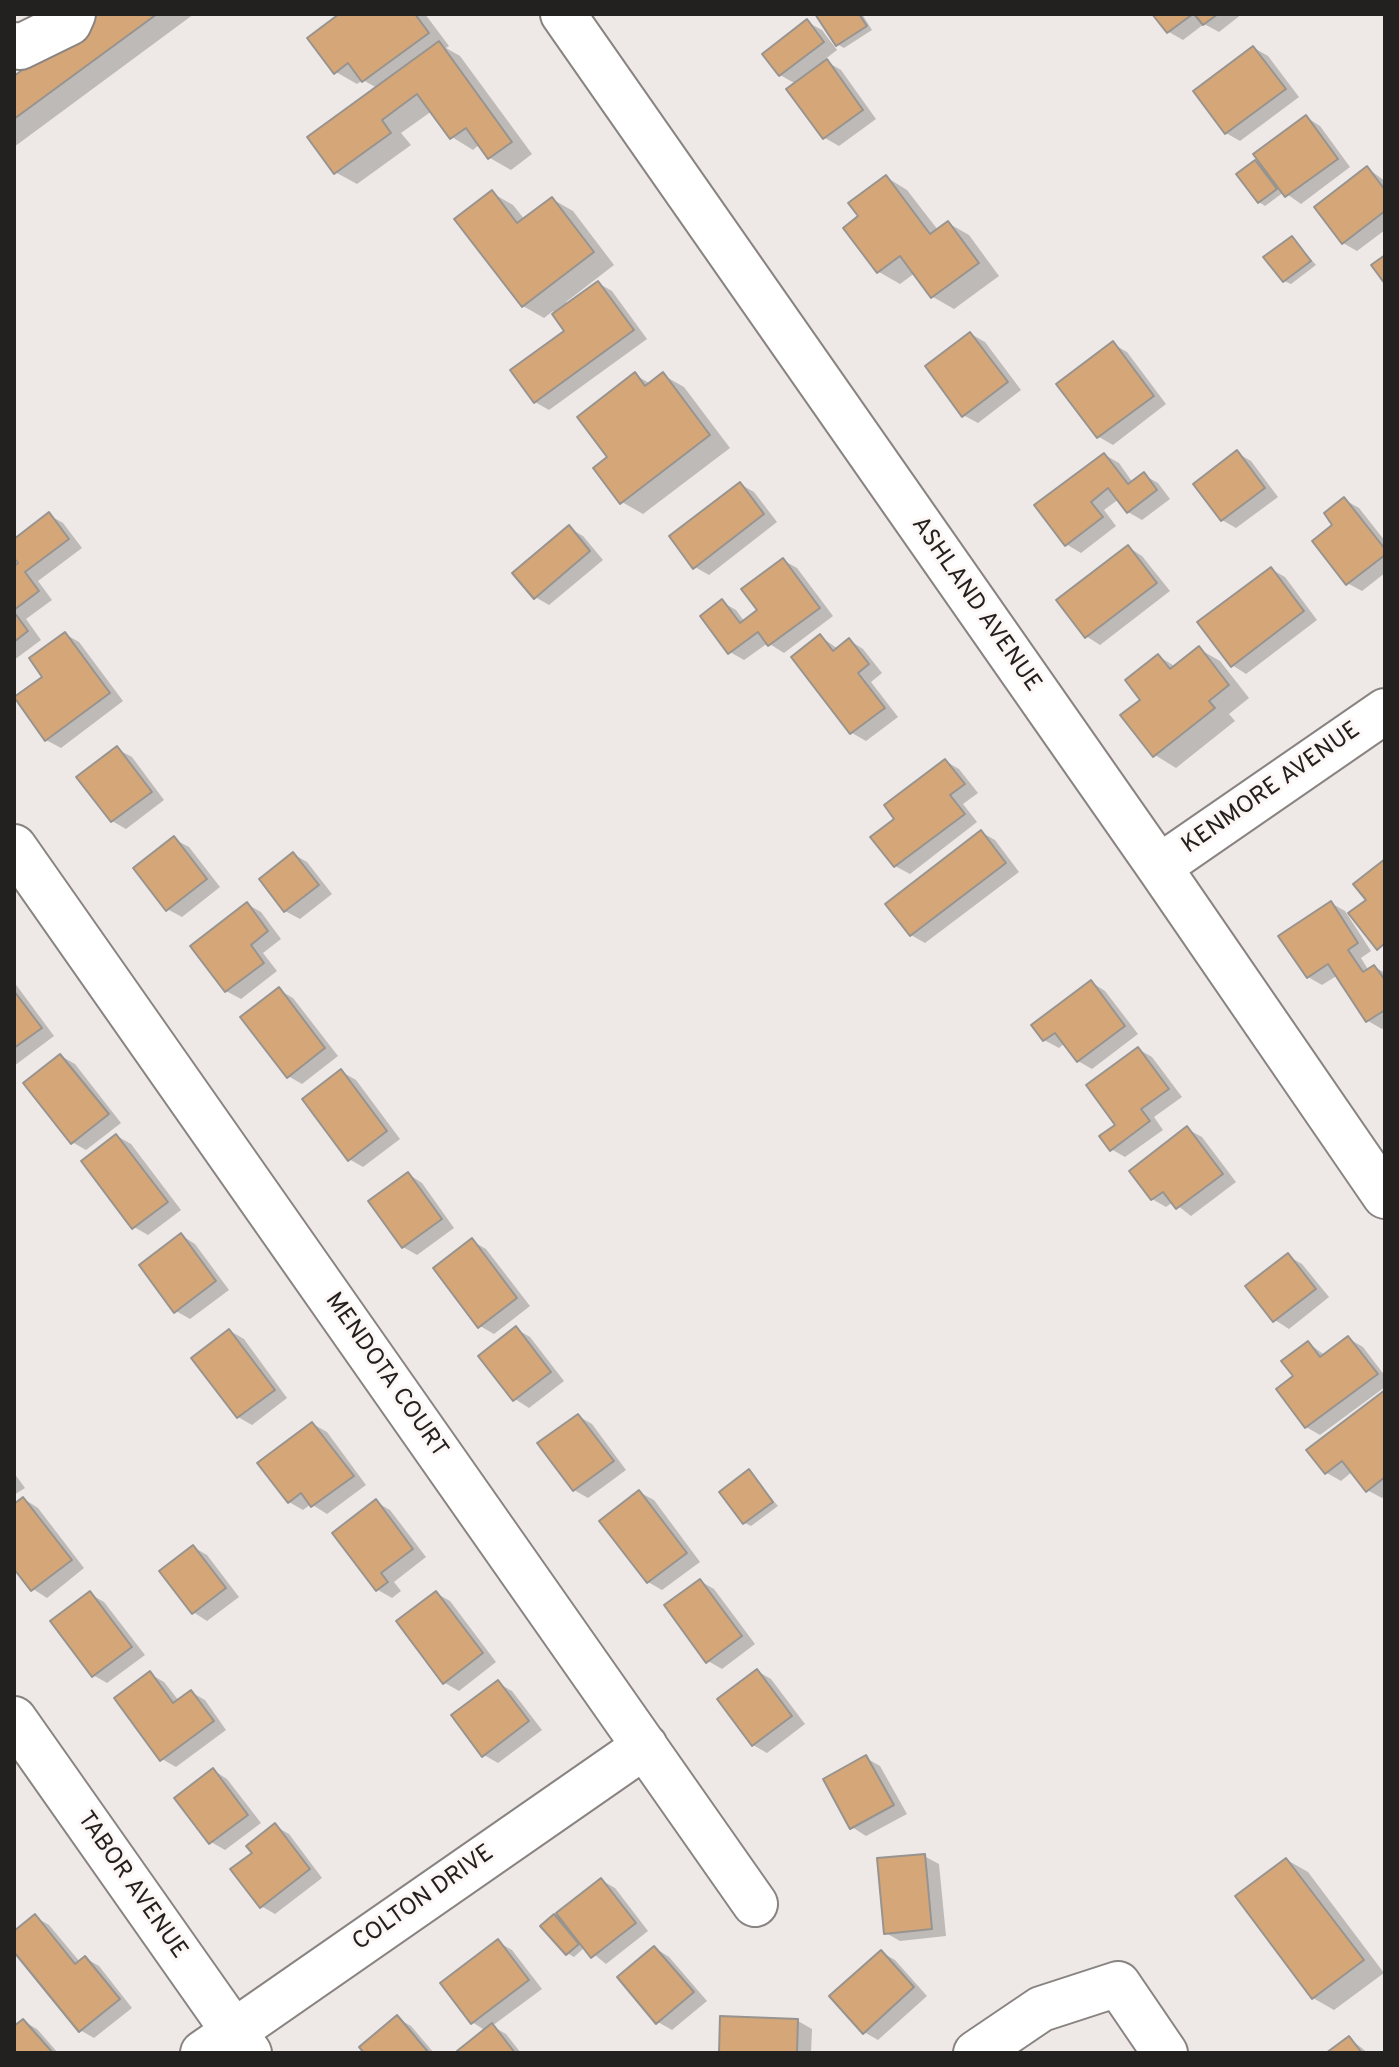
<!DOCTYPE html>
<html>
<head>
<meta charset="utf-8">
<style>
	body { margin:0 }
	#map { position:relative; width:1399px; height:2067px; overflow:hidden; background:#eee9e6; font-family:Overpass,sans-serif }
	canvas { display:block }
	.frame { position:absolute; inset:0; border:16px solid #232120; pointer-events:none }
</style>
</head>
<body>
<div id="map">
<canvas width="1399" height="2067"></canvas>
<div class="frame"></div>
</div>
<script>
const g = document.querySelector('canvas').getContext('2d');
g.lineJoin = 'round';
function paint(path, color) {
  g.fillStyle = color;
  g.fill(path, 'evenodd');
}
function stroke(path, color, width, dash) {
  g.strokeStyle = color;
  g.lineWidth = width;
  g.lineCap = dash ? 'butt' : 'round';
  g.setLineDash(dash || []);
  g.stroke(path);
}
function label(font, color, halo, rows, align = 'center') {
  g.font = font + ' Overpass,sans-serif';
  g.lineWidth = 6;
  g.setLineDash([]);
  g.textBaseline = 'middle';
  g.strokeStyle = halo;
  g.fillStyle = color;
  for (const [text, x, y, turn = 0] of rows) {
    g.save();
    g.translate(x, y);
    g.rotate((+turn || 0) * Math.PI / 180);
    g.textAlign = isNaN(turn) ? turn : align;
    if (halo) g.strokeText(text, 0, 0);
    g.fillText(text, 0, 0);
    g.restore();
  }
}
const shadow = new Path2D(`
	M102,14H194L14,147V79Z
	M343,14H425L449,46L446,48L460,56L532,154L511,170L490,158L480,144L473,150L452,137L432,111L401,133L411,145L357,184L335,172L377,88L363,80L357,84L336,72Z
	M818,14H862L872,30L844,48L837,44Z
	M1154,14H1242L1219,32L1204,24L1183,40L1169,32Z
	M807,22L822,30L837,50L824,60L841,70L876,119L839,146L825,138L796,84L780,75Z
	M1254,48L1268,56L1299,97L1240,141L1226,133Z
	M1306,117L1320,126L1350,167L1301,204L1284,192L1265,206L1259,202L1255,162L1268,170Z
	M1367,168L1385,181V230L1357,251L1343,243Z
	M886,177L907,190L938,230L948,223L969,235L999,276L954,309L933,297L915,273L900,284L879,272L845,228L861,217Z
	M492,193L513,205L525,220L552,199L573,211L614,265L566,302L568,305L598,283L612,291L647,339L549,410L535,402L567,331L553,311L544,318L523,306Z
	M1292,238L1316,265L1291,284L1284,281Z
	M971,334L985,342L1021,390L978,423L963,415Z
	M1113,344L1127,352L1166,404L1113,445L1099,437Z
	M635,375L651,384L663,375L684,387L730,448L643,514L622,502L610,457Z
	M1237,453L1251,461L1278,497L1236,528L1222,520Z
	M1105,455L1119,463L1133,483L1144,475L1158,483L1170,499L1142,520L1128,512L1119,499L1104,510L1116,526L1081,553L1066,544Z
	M740,484L754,492L777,522L709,575L695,567Z
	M1345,500L1359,508L1385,541V573L1362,591L1347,583L1335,525Z
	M49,515L63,523L82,548L38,581L52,600L26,619L41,640L14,660V568L21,563L14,555V541Z
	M569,528L583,536L603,560L549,605L535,597Z
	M1128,547L1142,556L1170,591L1100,645L1086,636Z
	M783,560L797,568L833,616L784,653L768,643L744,660L730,652L722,602L736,610L745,622L759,611Z
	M1271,569L1285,577L1317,620L1246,674L1232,665Z
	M65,634L79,642L123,701L61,748L46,740L44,677Z
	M820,636L838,649L849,640L863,649L882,673L871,682L898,717L866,741L852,733Z
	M1199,649L1220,661L1249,698L1229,714L1235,721L1176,768L1155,755L1143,700L1158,656L1176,667Z
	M117,749L132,757L164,800L126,829L112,821Z
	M945,761L959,769L978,793L963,804L977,822L910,874L895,866L873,837L897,819Z
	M981,832L995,840L1019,872L925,943L911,935Z
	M174,839L189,847L220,887L182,917L167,909Z
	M293,854L307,862L332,894L300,919L285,911Z
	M1331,903L1345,911L1371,951L1361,958L1369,971L1375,967L1385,973V1027L1382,1029L1368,1021L1338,975L1322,985L1308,977Z
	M247,904L261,912L281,939L263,953L277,971L241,999L226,991Z
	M14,982L54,1036L14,1066Z
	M1091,982L1105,991L1138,1034L1092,1069L1078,1061L1065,1043L1059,1048L1044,1040Z
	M279,990L293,998L338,1056L302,1084L288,1076Z
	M1138,1049L1152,1057L1182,1097L1154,1117L1163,1130L1125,1157L1111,1149Z
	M61,1056L75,1064L121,1123L86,1150L72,1142Z
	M342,1072L356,1080L400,1139L363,1167L349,1159Z
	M1187,1129L1202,1137L1236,1182L1191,1216L1173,1202L1166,1207L1152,1199Z
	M117,1136L131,1144L181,1210L148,1235L134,1227Z
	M408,1174L422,1183L454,1228L417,1255L403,1247Z
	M181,1235L195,1244L229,1290L190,1319L176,1311Z
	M472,1241L486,1249L530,1306L494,1334L480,1326Z
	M1288,1256L1302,1264L1329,1297L1289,1329L1275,1320Z
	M516,1329L530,1337L564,1381L529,1408L515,1399Z
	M230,1331L244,1339L287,1398L252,1425L238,1417Z
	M1349,1339L1363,1347L1385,1376V1387L1320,1435L1306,1427L1295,1377L1308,1343L1326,1356Z
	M1385,1392V1496L1382,1498L1367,1490L1353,1471L1341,1481L1327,1473Z
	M578,1416L592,1424L626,1470L588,1498L574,1490Z
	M313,1424L327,1432L366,1485L327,1514L311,1504L303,1510L289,1502Z
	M749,1472L778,1506L751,1526L745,1523Z
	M14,1473L25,1488L14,1495Z
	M639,1492L654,1500L700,1562L662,1590L648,1582Z
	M24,1499L38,1508L84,1568L47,1598L33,1589L14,1566V1507Z
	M376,1502L390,1510L426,1557L394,1582L401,1591L392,1598L378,1590L334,1533Z
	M193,1547L207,1555L239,1597L207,1621L193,1612Z
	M700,1581L714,1589L755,1644L722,1669L708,1661Z
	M436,1593L450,1601L496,1662L459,1691L445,1683Z
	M90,1594L104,1602L145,1655L107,1683L93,1675Z
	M757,1671L771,1679L805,1724L767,1753L753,1745Z
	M150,1674L164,1682L179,1701L191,1692L205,1700L226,1730L176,1767L162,1759Z
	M498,1683L512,1691L542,1730L498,1763L484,1755Z
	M866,1758L880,1766L907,1814L866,1836L852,1827Z
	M213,1770L227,1779L261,1823L225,1850L211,1842Z
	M275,1826L289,1834L322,1878L275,1914L261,1906L255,1853Z
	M924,1856L939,1864L946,1936L900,1941L886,1933Z
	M1287,1860L1308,1872L1384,1973L1334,2010L1313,1998Z
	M601,1880L615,1888L648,1931L606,1964L585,1947L574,1957L567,1953L554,1917L567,1924Z
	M35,1917L49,1925L80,1962L85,1958L99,1966L132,2008L94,2038L80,2030L14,1948V1934Z
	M498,1942L512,1950L542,1989L492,2026L506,2034L521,2053H461L486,2031L472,2022Z
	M655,1948L669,1957L707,2001L672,2030L658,2022Z
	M881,1952L895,1960L927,1996L878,2040L864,2032Z
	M397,2018L411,2026L434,2053H367Z
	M23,2021L37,2029L58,2053H14V2029Z
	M798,2021L812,2029L811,2053H721Z
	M1349,2038L1368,2053H1330Z`);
const building = new Path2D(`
	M98,14H157L14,119V76Z
	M339,14H415L429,33L362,82L348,63L334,74L307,38Z
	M815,14H859L867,26L836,46Z
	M1152,14H1193L1167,33Z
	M1194,14H1218L1203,25Z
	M807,19L824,42L779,76L762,54Z
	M439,41L512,142L488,159L466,128L450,139L417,94L382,120L391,133L334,174L307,137Z
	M1253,46L1286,89L1225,134L1193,91Z
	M827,59L863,110L823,139L786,89Z
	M1306,115L1338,159L1285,197L1253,154Z
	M1255,160L1277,189L1258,203L1236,174Z
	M1367,166L1385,190V211L1342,244L1314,207Z
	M886,175L930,234L948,221L979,263L931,298L900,256L877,273L843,228L858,216L848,203Z
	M492,190L517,223L552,197L594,252L522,307L454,219Z
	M1292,236L1311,261L1283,282L1263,257Z
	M1385,255V284L1371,265Z
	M598,281L634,330L534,403L510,370L564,331L552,314Z
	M970,332L1008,382L962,417L925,366Z
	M1113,341L1154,396L1097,438L1056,384Z
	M635,372L645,386L663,372L710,435L620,504L593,468L607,457L577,417Z
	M1237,450L1265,488L1221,521L1193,484Z
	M1104,453L1128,484L1144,472L1157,490L1127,513L1108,488L1091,502L1103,517L1065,546L1034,505Z
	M740,482L764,514L693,569L669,536Z
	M1344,497L1385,549V555L1346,585L1312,541L1332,525L1324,513Z
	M49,512L69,539L25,572L39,591L14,610V566L18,563L14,558V539Z
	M569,525L590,551L534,599L512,573Z
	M1128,545L1157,583L1085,638L1056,600Z
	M783,558L820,608L768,646L758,632L728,654L700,616L722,599L740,623L757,610L741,589Z
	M1271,567L1304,611L1231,667L1197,622Z
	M14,612L28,631L14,642Z
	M65,632L110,693L45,741L14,697L42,677L29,658Z
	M820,634L833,651L849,638L869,664L858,673L885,708L850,734L791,657Z
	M1199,646L1229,685L1209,701L1215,708L1153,757L1120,715L1140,700L1125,680L1158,654L1170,669Z
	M117,746L152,792L111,822L76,777Z
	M945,759L965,784L950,795L965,814L894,867L870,837L894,819L884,805Z
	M981,830L1006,863L910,936L885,904Z
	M174,836L207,879L166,911L133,868Z
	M293,852L319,885L284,912L259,879Z
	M1385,859V943L1377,950L1348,913L1366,900L1353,884Z
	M1331,901L1358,943L1348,950L1363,972L1374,965L1385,980V1010L1366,1022L1328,964L1307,978L1278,936Z
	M247,902L268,931L251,945L264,963L225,992L190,946Z
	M1091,980L1125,1026L1077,1062L1055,1033L1043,1041L1031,1025Z
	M279,987L325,1048L287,1078L240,1017Z
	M14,991L42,1028L14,1048Z
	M1138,1047L1169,1089L1141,1109L1150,1121L1110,1151L1099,1136L1115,1125L1086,1085Z
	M60,1054L109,1114L71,1144L23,1083Z
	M341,1069L387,1131L348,1161L302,1099Z
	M1187,1126L1223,1174L1176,1209L1163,1192L1151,1200L1129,1171Z
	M116,1134L168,1202L132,1229L81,1161Z
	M408,1172L442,1219L402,1248L368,1201Z
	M181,1233L216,1281L174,1313L139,1265Z
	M472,1238L517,1298L478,1328L433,1268Z
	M1288,1253L1316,1289L1273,1322L1245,1286Z
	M516,1326L551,1372L513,1401L478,1356Z
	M229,1329L275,1390L237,1418L191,1358Z
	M1348,1336L1378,1374L1305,1428L1276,1389L1293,1376L1281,1361L1308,1341L1320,1357Z
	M1385,1390V1477L1366,1492L1342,1461L1325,1474L1306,1450Z
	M578,1414L614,1461L573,1491L537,1443Z
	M312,1422L354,1476L311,1507L301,1493L288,1503L257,1463Z
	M749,1469L773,1502L743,1524L719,1492Z
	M639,1490L687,1553L647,1583L599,1521Z
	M23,1497L72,1560L31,1591L14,1569V1504Z
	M376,1499L413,1549L381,1573L388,1582L376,1591L332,1533Z
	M193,1545L226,1588L192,1614L159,1571Z
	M700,1579L742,1636L706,1663L664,1605Z
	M90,1591L132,1647L92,1677L50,1621Z
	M436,1591L483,1653L443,1684L396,1621Z
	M757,1669L792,1716L752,1746L717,1699Z
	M150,1671L173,1703L191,1690L214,1721L160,1761L114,1698Z
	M498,1680L529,1721L482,1757L451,1715Z
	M866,1755L894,1805L850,1829L823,1779Z
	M213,1768L248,1815L209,1844L174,1798Z
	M275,1823L310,1869L260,1908L230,1869L252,1853L246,1846Z
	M925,1854L932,1929L884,1934L877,1858Z
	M1286,1858L1364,1960L1312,1999L1235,1896Z
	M601,1878L636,1923L591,1958L556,1913Z
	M35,1914L75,1964L85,1956L120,1999L79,2032L14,1952V1931Z
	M554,1914L579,1944L566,1955L540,1926Z
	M498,1939L529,1980L471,2024L440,1983Z
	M654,1946L694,1992L656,2024L617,1977Z
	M881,1950L914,1987L863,2034L829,1996Z
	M397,2015L429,2053H364L359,2047Z
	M720,2016L798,2019L797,2053H719Z
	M23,2019L53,2053H14V2026Z
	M492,2023L515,2053H458L457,2051Z
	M1349,2036L1362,2053H1326Z`);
const minor = new Path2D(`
	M563,14L1159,867L1385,1196
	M14,45L20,47L69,23L73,14
	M14,847L755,1904
	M1159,867L1385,711
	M14,1719L249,2053
	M203,2053L645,1746
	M976,2053L1041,2009L1118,1984L1165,2053`);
const streetNames = [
	["ASHLAND AVENUE",975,605,55],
	["KENMORE AVENUE",1272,789,-35],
	["MENDOTA COURT",385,1376,55],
	["TABOR AVENUE",131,1886,55],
	["COLTON DRIVE",424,1899,-35]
];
paint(shadow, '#0003');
paint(building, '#d5a677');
stroke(building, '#97938f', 2);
stroke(minor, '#898481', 48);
stroke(minor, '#fff', 44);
label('24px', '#232120', '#fcf6f4', streetNames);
</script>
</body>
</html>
